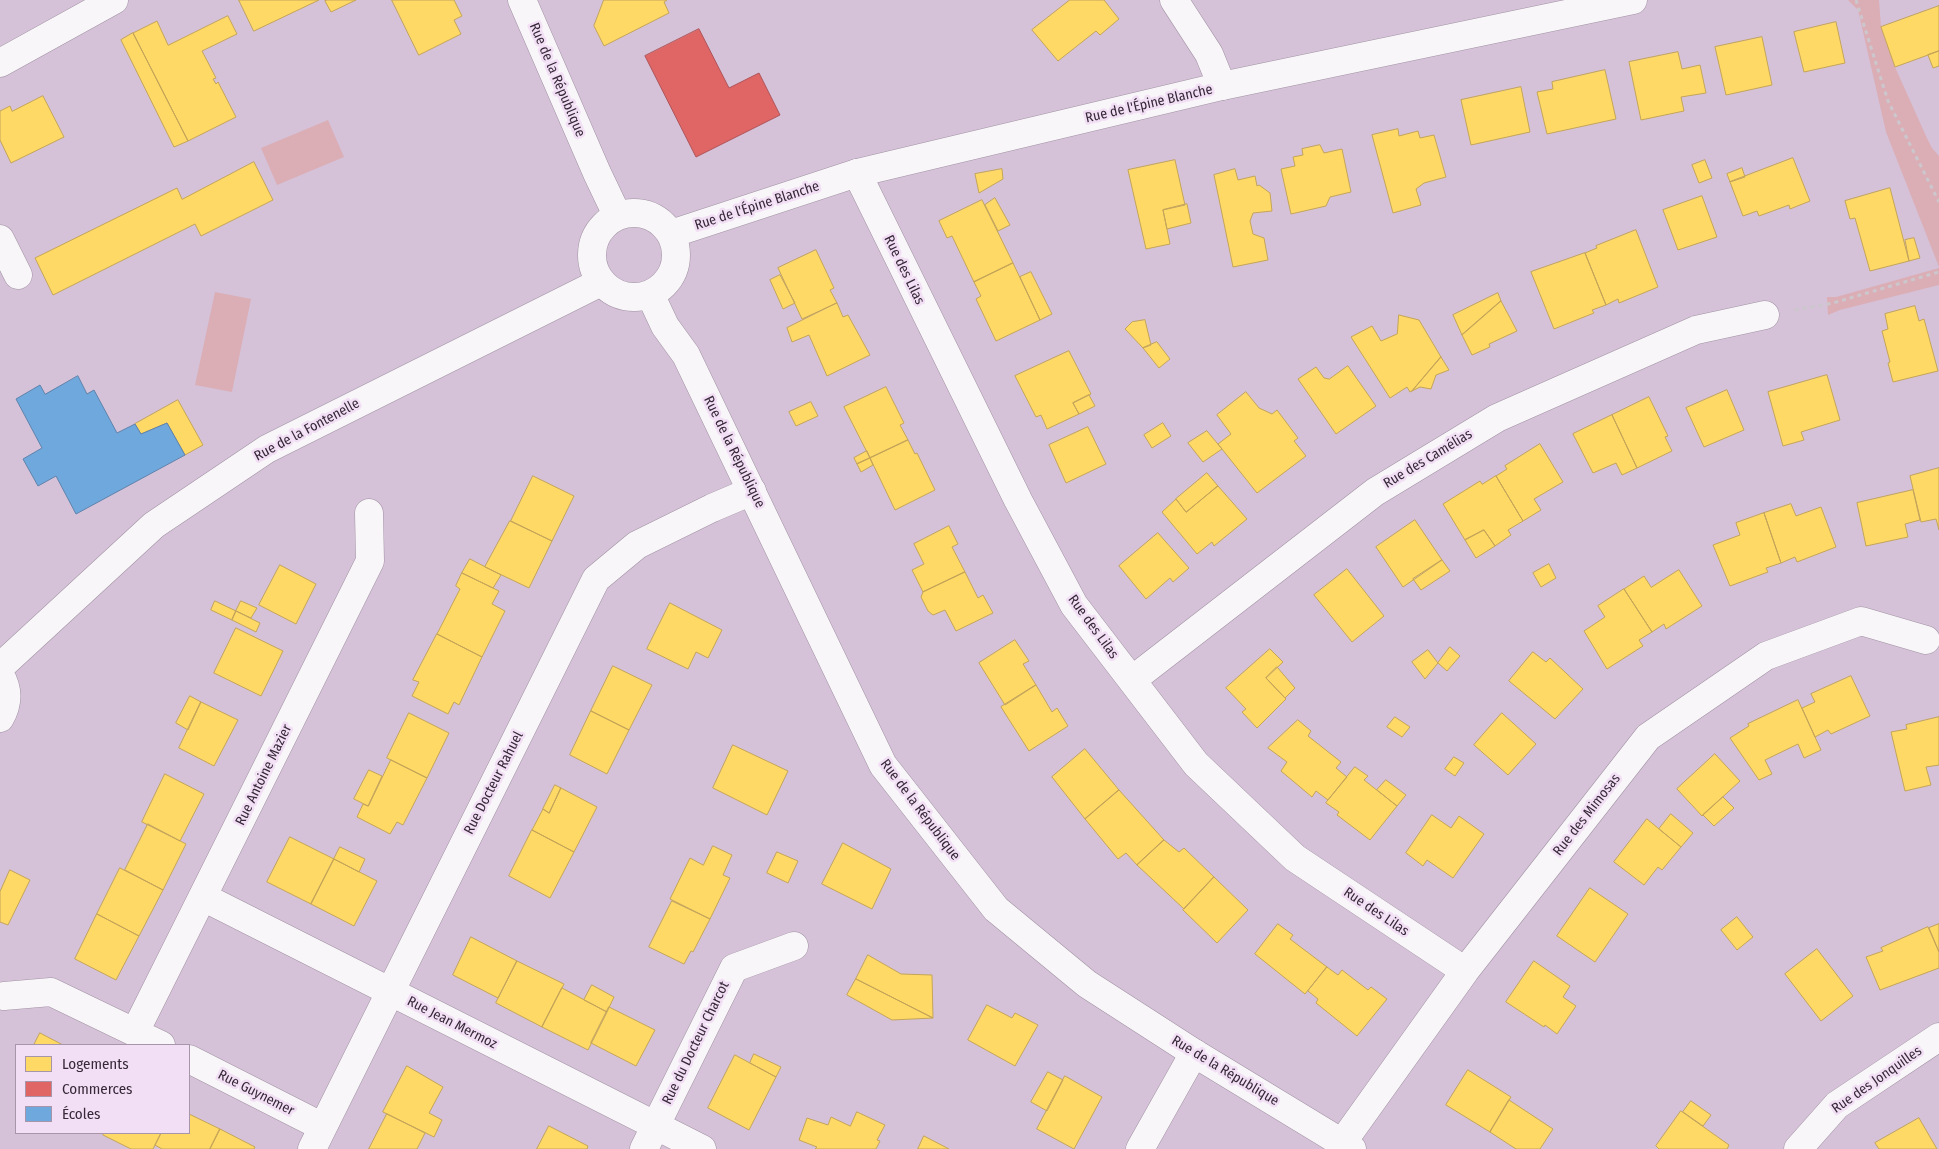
<!DOCTYPE html>
<html>
<head>
<meta charset="utf-8">
<style>
	body { margin:0 }
	#map { position:relative; width:1939px; height:1149px; overflow:hidden; background:#d5c2d8; font-family:"Fira Sans Condensed",sans-serif }
	canvas { display:block }
	.legend { position:absolute; left:15px; top:1044px; width:175px; height:90px; box-sizing:border-box; background:#f2dff5; border:1px solid #a796a9; margin:0; padding:6px 9px; list-style:none; font-size:15px; color:#362838 }
	.legend li { display:flex; align-items:center; gap:10px; height:25px }
	.legend b { width:25px; border:1px solid #a796a9 }
</style>
</head>
<body>
<div id="map">
<canvas width="1939" height="1149"></canvas>
<ul class="legend">
<li><b style="height:14px;background:#ffd966"></b>Logements</li>
<li><b style="height:14px;background:#e06666"></b>Commerces</li>
<li><b style="height:14px;background:#6fa8dc"></b>Écoles</li>
</ul>
</div>
<script>
const g = document.querySelector('canvas').getContext('2d');
g.lineJoin = 'round';
function paint(path, color) {
  g.fillStyle = color;
  g.fill(path, 'evenodd');
}
function stroke(path, color, width, dash) {
  g.strokeStyle = color;
  g.lineWidth = width;
  g.lineCap = dash ? 'butt' : 'round';
  g.setLineDash(dash || []);
  g.stroke(path);
}
function label(font, color, halo, rows, align = 'center') {
  g.font = font + ' "Fira Sans Condensed",sans-serif';
  g.lineWidth = 5;
  g.setLineDash([]);
  g.textBaseline = 'middle';
  g.strokeStyle = halo;
  g.fillStyle = color;
  for (const [text, x, y, turn = 0] of rows) {
    g.save();
    g.translate(x, y);
    g.rotate((+turn || 0) * Math.PI / 180);
    g.textAlign = isNaN(turn) ? turn : align;
    if (halo) g.strokeText(text, 0, 0);
    g.fillText(text, 0, 0);
    g.restore();
  }
}
const green = new Path2D(`
	M1848,0H1879L1881,27L1895,67L1926,136L1932,148L1939,156V267L1886,132L1858,10Z
	M328,120L344,157L277,185L261,148Z
	M1939,268V285L1840,310L1828,315L1827,297H1836Z
	M215,292L251,299L232,392L195,385Z`);
const homes = new Path2D(`
	M239,0H319L254,31Z
	M328,0H356L331,12L325,1Z
	M392,0H454L462,16L454,20L461,34L419,55Z
	M604,0H667L664,2L669,13L604,46L594,26Z
	M1070,0H1104L1119,19L1100,35L1096,31L1058,61L1032,30Z
	M1939,6V51L1895,67L1881,27Z
	M228,16L237,34L202,51L216,78L213,79L216,84L218,82L236,117L188,141L133,33L157,21L168,45Z
	M1836,22L1845,63L1804,72L1794,32Z
	M133,33L188,141L174,147L121,40Z
	M1762,37L1772,85L1726,95L1715,47Z
	M1939,51V66L1933,68L1928,55Z
	M1678,52L1682,69L1700,65L1706,93L1681,97L1684,111L1641,120L1629,62Z
	M1605,70L1616,119L1547,134L1537,92L1553,89L1552,82Z
	M1521,87L1530,132L1471,145L1461,100Z
	M43,96L64,137L11,163L0,140V111L10,106L12,111Z
	M1398,129L1399,136L1418,131L1420,138L1434,135L1446,177L1424,183L1416,189L1421,205L1393,213L1372,135Z
	M1320,145L1324,153L1342,149L1351,192L1330,197L1326,206L1291,214L1281,169L1295,166L1293,157L1303,155L1302,149Z
	M1793,158L1810,201L1790,209L1789,205L1759,216L1757,211L1743,216L1730,182Z
	M1175,160L1185,205L1163,210L1170,244L1146,249L1128,170Z
	M1705,160L1712,178L1699,183L1692,165Z
	M254,162L273,200L201,236L195,224L53,295L35,258L177,188L182,199Z
	M1742,168L1745,177L1730,182L1727,174Z
	M1002,169L1003,179L979,193L975,174Z
	M1235,169L1238,180L1255,176L1257,186L1259,185L1270,193L1272,211L1253,213L1250,221L1253,234L1264,238L1268,260L1233,267L1214,175Z
	M1890,188L1909,261L1870,271L1855,218L1850,219L1845,201Z
	M1702,196L1717,237L1678,250L1663,210Z
	M995,198L1010,225L998,231L985,205Z
	M982,200L1013,263L974,282L952,236L947,238L939,221Z
	M1187,204L1191,223L1167,229L1163,210Z
	M1636,230L1658,287L1619,303L1618,299L1606,305L1585,253L1597,248L1596,246Z
	M1914,238L1920,258L1909,261L1905,240Z
	M816,250L834,288L830,290L837,303L802,319L778,268Z
	M1585,253L1606,305L1592,310L1594,313L1554,329L1531,272Z
	M1013,263L1040,320L996,341L976,299L981,296L974,282Z
	M1031,272L1052,314L1040,320L1020,277Z
	M780,275L795,303L783,309L770,280Z
	M1498,293L1501,301L1462,335L1453,315Z
	M1501,301L1517,331L1489,344L1490,347L1472,355L1462,335Z
	M837,303L843,317L848,315L870,355L827,376L809,335L792,342L787,328Z
	M1915,306L1919,321L1924,319L1938,371L1893,382L1888,363L1890,362L1882,331L1888,329L1885,314Z
	M1399,315L1419,320L1441,357L1412,391L1410,392L1407,387L1390,398L1351,337L1372,326L1381,341L1397,334Z
	M1145,320L1151,345L1143,348L1125,329L1132,322Z
	M1157,342L1170,359L1159,368L1143,348Z
	M1069,351L1091,394L1073,403L1079,414L1047,429L1041,415L1036,417L1015,376Z
	M1441,357L1449,370L1436,375L1431,389L1420,387L1412,391Z
	M1348,366L1376,406L1336,434L1298,379L1316,367L1324,378L1329,379Z
	M1827,375L1840,420L1801,432L1804,440L1783,446L1768,392Z
	M886,387L904,423L900,425L908,440L870,458L844,407Z
	M1727,390L1744,430L1704,447L1686,408Z
	M1246,392L1259,408L1272,414L1277,410L1298,438L1294,441L1306,456L1257,493L1218,444L1231,434L1217,415Z
	M1089,395L1095,406L1079,414L1073,403Z
	M1649,397L1668,436L1665,437L1672,451L1637,468L1612,415Z
	M178,400L203,445L185,455L167,423L141,434L135,424Z
	M811,402L818,416L796,426L789,412Z
	M1612,415L1637,468L1622,475L1616,463L1593,473L1573,434Z
	M1163,423L1171,436L1152,448L1144,435Z
	M1088,427L1106,464L1066,483L1049,445Z
	M1207,431L1222,449L1203,462L1188,443Z
	M908,440L915,454L917,453L935,490L895,510L870,458Z
	M1540,444L1563,482L1534,499L1541,510L1523,521L1496,476L1507,469L1505,466Z
	M867,451L870,458L857,464L854,458Z
	M870,458L873,465L861,472L857,464Z
	M1939,468V530L1936,519L1921,522L1910,476Z
	M1207,473L1218,486L1186,512L1176,499Z
	M533,476L574,496L552,541L511,521Z
	M1496,476L1523,521L1508,530L1511,535L1495,546L1484,530L1465,540L1443,504L1480,481L1482,484Z
	M1218,486L1247,519L1214,546L1212,542L1197,554L1162,512L1176,499L1186,512Z
	M1913,490L1920,520L1905,524L1908,537L1866,546L1857,503Z
	M1791,504L1796,516L1821,507L1836,547L1797,562L1795,557L1781,563L1764,513Z
	M1764,513L1781,563L1766,568L1768,572L1730,586L1713,545L1740,535L1736,523Z
	M1415,520L1442,560L1403,587L1376,547Z
	M510,521L552,541L529,588L485,567Z
	M949,526L958,544L952,547L965,572L923,592L912,570L924,564L914,544Z
	M1484,530L1495,546L1476,558L1465,540Z
	M1158,533L1189,568L1173,582L1170,578L1146,599L1119,566Z
	M470,559L501,575L493,588L462,573Z
	M1442,560L1450,571L1421,590L1413,579Z
	M1549,564L1556,578L1541,587L1533,573Z
	M280,565L316,584L296,624L259,605Z
	M1347,569L1384,616L1352,642L1314,595Z
	M1679,570L1702,606L1666,629L1664,624L1652,632L1624,589L1644,576L1651,587Z
	M965,572L978,598L983,595L993,613L956,631L945,610L933,615L928,611L921,597L923,592Z
	M462,573L499,591L492,604L505,611L482,657L437,634L460,589L456,586Z
	M1624,589L1652,632L1639,640L1643,646L1607,669L1584,631L1605,617L1598,606Z
	M215,601L236,611L232,620L211,610Z
	M241,601L257,608L251,618L236,611Z
	M670,603L722,630L708,658L696,652L688,669L647,649Z
	M236,611L260,623L256,632L232,620Z
	M236,628L283,651L261,696L214,673Z
	M437,634L482,657L459,705L454,702L448,714L412,696L419,682L413,680Z
	M1015,640L1029,661L1023,664L1036,685L1005,705L979,663Z
	M1450,647L1460,656L1447,671L1438,663Z
	M1270,649L1283,662L1266,678L1286,699L1257,728L1242,712L1246,709L1226,688Z
	M1428,650L1438,663L1425,679L1412,662Z
	M1533,652L1546,662L1550,658L1583,689L1555,719L1509,681Z
	M613,666L652,685L629,730L591,711Z
	M1277,667L1295,688L1285,698L1266,678Z
	M1851,676L1870,716L1831,734L1828,730L1815,737L1802,708L1815,702L1811,694Z
	M1036,685L1052,712L1057,708L1068,726L1029,751L1001,707Z
	M190,696L201,702L188,730L176,723Z
	M1798,700L1821,750L1804,758L1798,744L1765,760L1772,774L1759,780L1730,738L1749,726L1748,724Z
	M201,702L238,720L214,766L179,748Z
	M591,711L629,730L607,774L570,755Z
	M409,713L449,733L427,778L387,758Z
	M1502,713L1536,744L1508,775L1474,745Z
	M1395,717L1410,727L1402,737L1387,727Z
	M1939,717V765L1926,767L1931,785L1905,791L1891,732L1907,729L1906,725Z
	M1298,720L1311,731L1308,736L1341,762L1336,768L1347,777L1328,800L1316,791L1312,797L1281,771L1287,762L1268,748Z
	M733,745L788,771L767,815L713,788Z
	M1085,749L1119,790L1085,819L1052,777Z
	M1715,754L1740,781L1702,816L1677,789Z
	M1454,757L1464,763L1455,776L1445,769Z
	M391,760L427,778L403,825L397,822L390,834L357,817L363,804L368,806Z
	M1355,767L1368,776L1364,780L1397,806L1370,840L1337,815L1339,812L1326,803Z
	M369,770L382,776L368,806L354,799Z
	M165,774L204,794L180,841L142,822Z
	M1386,780L1406,795L1397,806L1377,790Z
	M555,785L561,788L549,813L543,809Z
	M561,788L597,807L574,852L532,830L543,809L549,813Z
	M1119,790L1164,840L1137,865L1126,853L1118,859L1085,819Z
	M1723,797L1734,808L1714,826L1703,815Z
	M1671,814L1693,833L1681,847L1659,829Z
	M1432,815L1451,828L1459,816L1484,834L1453,878L1427,860L1423,866L1406,853Z
	M1647,819L1681,847L1662,870L1658,867L1644,885L1614,862Z
	M148,824L186,844L163,890L125,870Z
	M532,830L574,852L550,898L509,876Z
	M290,837L334,859L311,904L267,882Z
	M1164,840L1179,852L1184,848L1214,877L1184,909L1137,865Z
	M843,843L891,869L872,909L822,884Z
	M713,846L732,855L723,875L730,878L710,919L670,899L690,858L703,865Z
	M340,847L365,859L359,872L334,859Z
	M777,852L798,861L788,883L767,873Z
	M334,859L377,881L354,926L311,904Z
	M120,868L163,890L139,936L97,914Z
	M10,870L30,880L8,925L0,922V892Z
	M1214,877L1248,910L1217,943L1183,910Z
	M1590,888L1628,914L1595,962L1557,936Z
	M672,901L710,919L693,952L691,951L684,964L649,947Z
	M97,914L139,936L116,980L75,959Z
	M1737,917L1753,937L1737,950L1721,930Z
	M1278,924L1293,935L1290,939L1327,967L1305,994L1255,954Z
	M1939,924V952L1929,928Z
	M1928,927L1939,952V968L1880,990L1866,957L1883,951L1881,948Z
	M471,937L517,961L498,998L453,975Z
	M1817,949L1853,996L1821,1021L1785,974Z
	M868,955L901,974L932,975L933,1018L856,979Z
	M517,961L564,984L542,1027L496,1003Z
	M1534,961L1570,986L1563,997L1576,1006L1557,1034L1545,1025L1544,1027L1506,1002Z
	M1327,967L1338,975L1342,970L1368,990L1371,987L1387,999L1357,1036L1316,1003L1318,999L1308,991Z
	M856,979L933,1018L892,1020L847,995Z
	M592,985L614,997L607,1012L584,1000Z
	M562,988L607,1012L588,1050L542,1027Z
	M987,1005L1012,1018L1015,1013L1038,1025L1015,1066L968,1040Z
	M609,1007L655,1030L636,1066L591,1043Z
	M40,1033L63,1045H34Z
	M754,1054L781,1067L776,1077L750,1063Z
	M735,1055L776,1077L749,1130L708,1108Z
	M407,1066L443,1087L429,1113L442,1120L434,1137L383,1112Z
	M1468,1070L1511,1097L1490,1132L1446,1105Z
	M1048,1072L1063,1080L1047,1111L1031,1102Z
	M1065,1076L1102,1097L1074,1149L1037,1129Z
	M1509,1100L1553,1129L1540,1149H1516L1490,1132Z
	M1691,1101L1711,1115L1703,1126L1683,1112Z
	M1681,1111L1729,1145L1727,1149H1659L1656,1146Z
	M857,1112L885,1125L877,1140L880,1141L876,1149H815L817,1147L799,1140L807,1118L828,1125L831,1117L850,1126Z
	M189,1114L220,1129L210,1149H162L155,1145L161,1133H189Z
	M387,1114L425,1133L417,1149H369Z
	M1919,1118L1937,1149H1879L1875,1143Z
	M549,1126L588,1146L587,1149H537Z
	M220,1129L255,1147L254,1149H210Z
	M104,1133H161L153,1149H131L103,1135Z
	M924,1136L949,1149H918Z`);
const shops = new Path2D(`
	M699,29L729,88L759,73L780,115L696,157L645,56Z`);
const schools = new Path2D(`
	M78,376L87,394L94,390L117,433L135,424L141,434L167,423L185,455L76,514L56,476L38,486L23,459L42,448L16,399L40,385L45,394Z`);
const path = new Path2D(`
	M1856,0L1888,101L1939,202
	M1795,310L1833,303L1939,272`);
const street = new Path2D(`
	M1174,0L1209,54L1222,86
	M0,63L114,0
	M857,173L1018,500L1074,605L1196,764L1295,858L1465,971
	M0,239L18,275
	M1132,680L1375,492L1497,418L1696,330L1765,315
	M203,897L702,1149
	M4,996L51,992L161,1045
	M135,1032L370,561L369,513
	M189,1059L323,1127
	M1342,1143L1465,971L1648,737L1766,656L1861,621L1926,640
	M312,1149L596,579L637,545L712,508L752,491
	M644,1149L734,968L794,946
	M1140,1149L1194,1053
	M1798,1149L1837,1105L1939,1037`);
const secondary = new Path2D(`
	M522,0L597,173L617,215
	M592 255a42 42 0 1 1 84 0a42 42 0 1 1-84 0Z
	M671,234L857,173L1222,86L1633,0
	M650,294L665,326L686,355L883,765L996,909L1087,984L1194,1053L1352,1149
	M0,667L154,525L267,449L601,282
	M0,675C9,690 8,704 0,718`);
const streetNames = [
	["Rue de la République",557,80,67],
	["Rue de l'Épine Blanche",1149,104,-13],
	["Rue de l'Épine Blanche",757,206,-18],
	["Rue des Lilas",904,270,64],
	["Rue de la Fontenelle",307,430,-28],
	["Rue de la République",734,452,64],
	["Rue des Camélias",1428,459,-31],
	["Rue des Lilas",1093,627,54],
	["Rue Antoine Mazier",264,775,-64],
	["Rue Docteur Rahuel",494,783,-63],
	["Rue de la République",920,810,53],
	["Rue des Mimosas",1587,815,-52],
	["Rue des Lilas",1376,912,34],
	["Rue Jean Mermoz",452,1023,27],
	["Rue du Docteur Charcot",696,1043,-64],
	["Rue de la République",1225,1071,31],
	["Rue des Jonquilles",1877,1080,-35],
	["Rue Guynemer",256,1093,27]
];
paint(green, '#dbaeb6');
paint(homes, '#ffd966');
stroke(homes, '#c3a458', 1);
paint(shops, '#e06666');
stroke(shops, '#ad5358', 1);
paint(schools, '#6fa8dc');
stroke(schools, '#5e82ab', 1);
stroke(street, '#a192a4', 29);
stroke(secondary, '#a192a4', 29);
stroke(path, '#ccc7cd', 3, [4, 4]);
stroke(street, '#f9f6f9', 28);
stroke(secondary, '#f9f6f9', 28);
label('14px', '#362838', '#f2dff5', streetNames);
</script>
</body>
</html>
